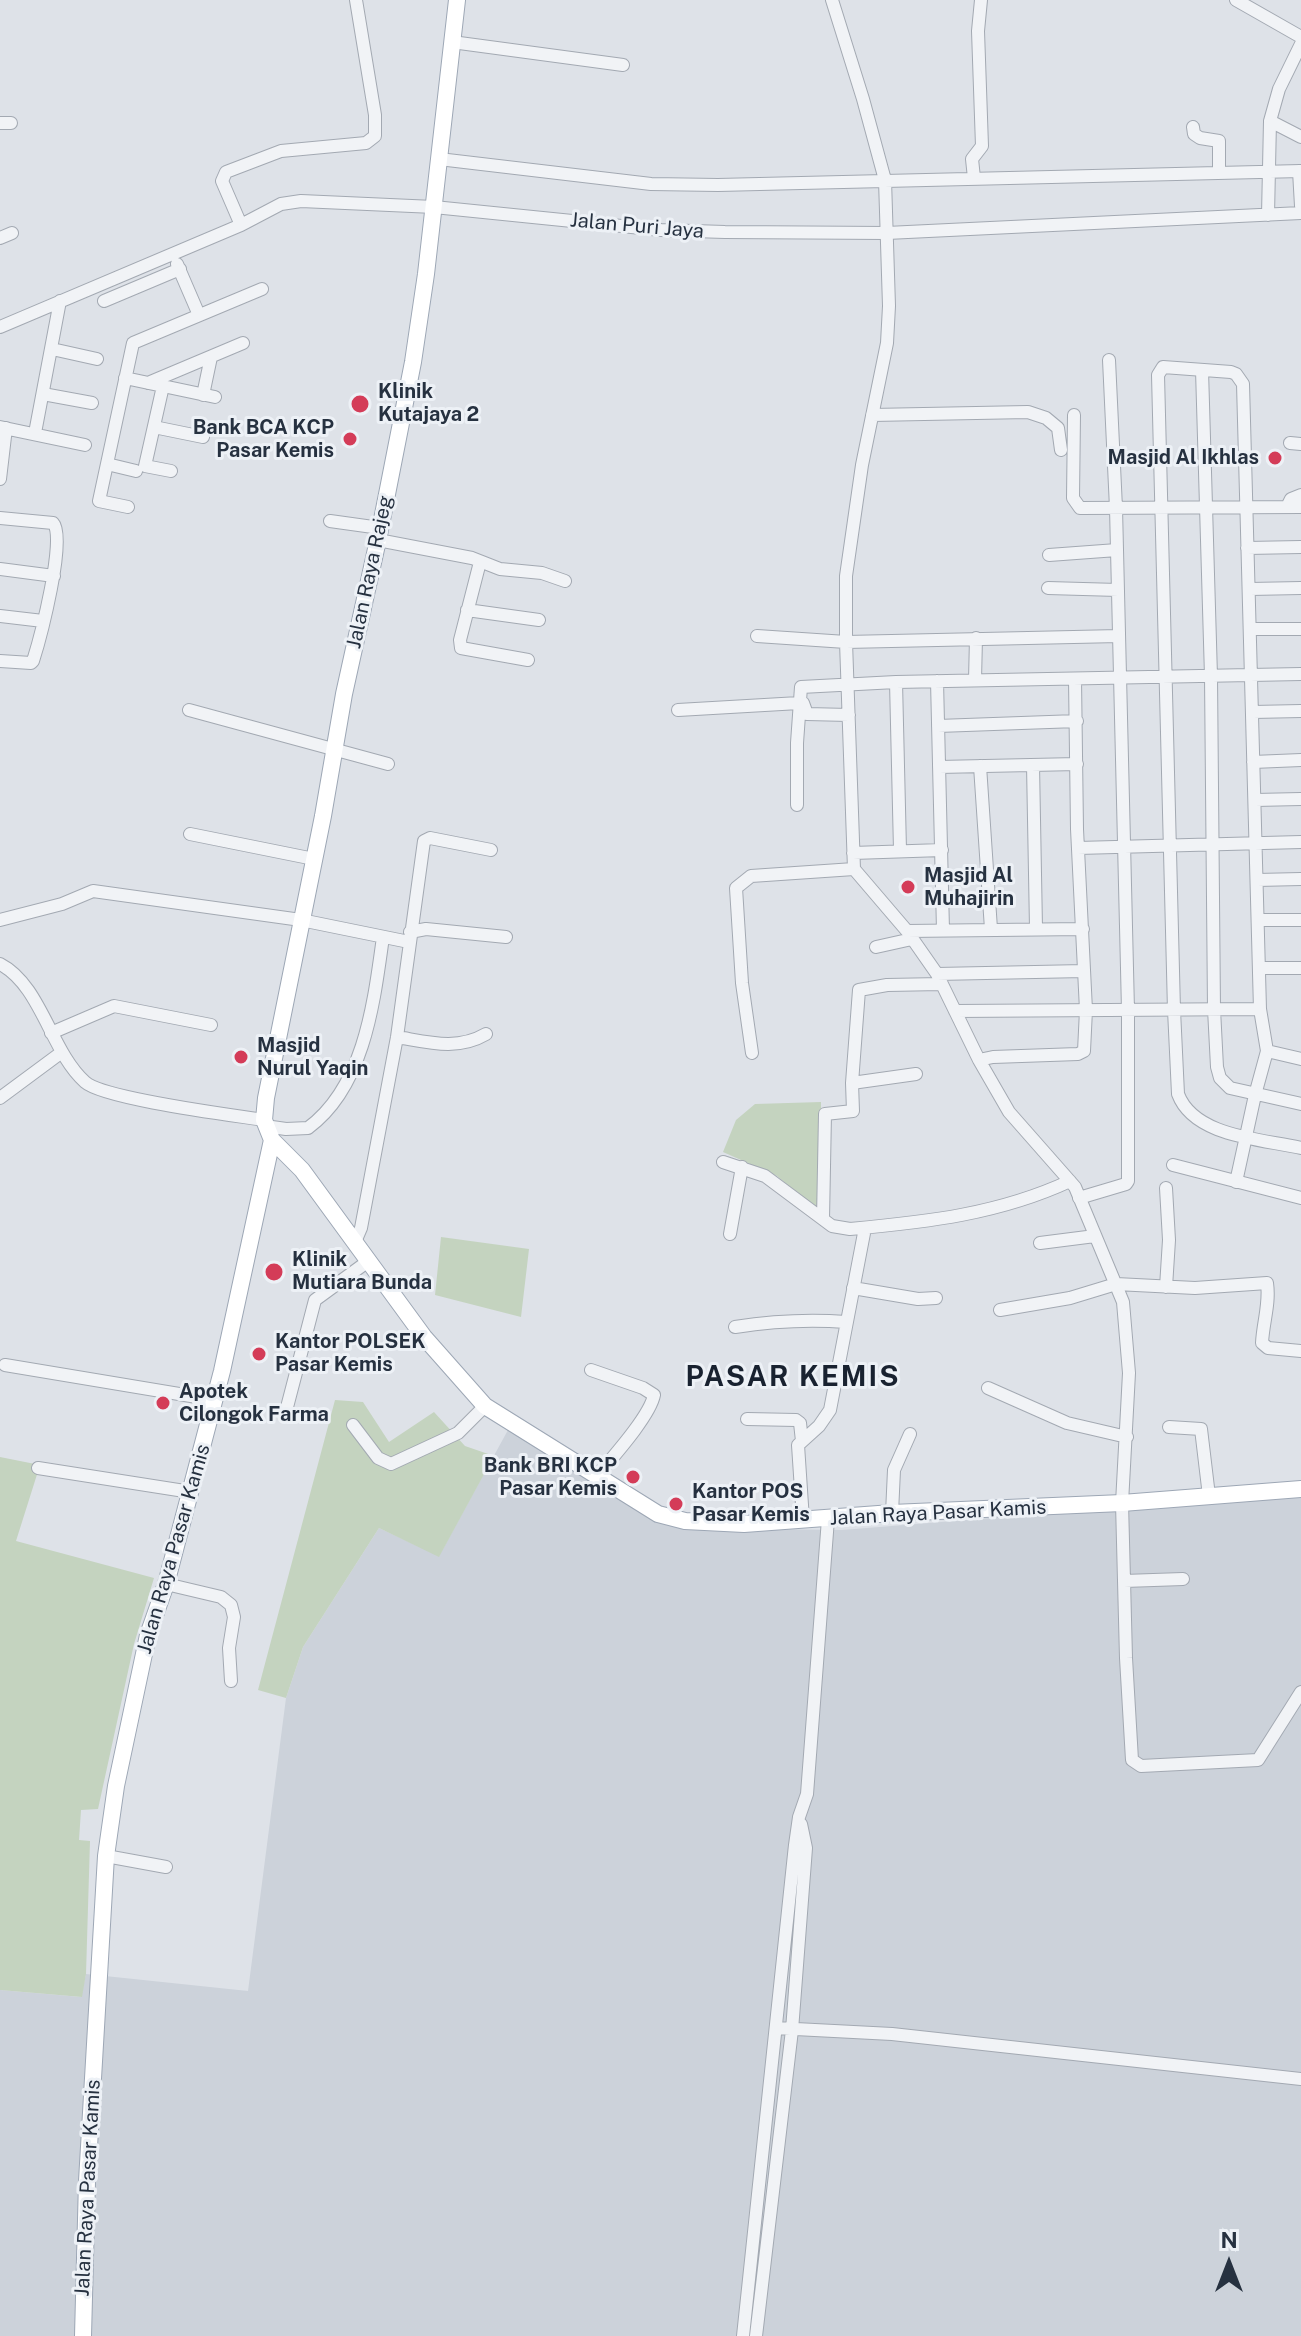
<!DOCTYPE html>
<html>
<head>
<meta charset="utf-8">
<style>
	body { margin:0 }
	#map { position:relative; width:1301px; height:2336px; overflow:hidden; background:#dee2e8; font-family:"Public Sans",sans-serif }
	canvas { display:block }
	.north { position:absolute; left:1189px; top:2224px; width:80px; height:80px; -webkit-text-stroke:6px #edf1f6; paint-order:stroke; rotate:0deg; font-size:22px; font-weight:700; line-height:32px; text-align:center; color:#263140 }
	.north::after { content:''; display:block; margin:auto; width:28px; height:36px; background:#263140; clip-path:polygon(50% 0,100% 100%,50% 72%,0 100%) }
</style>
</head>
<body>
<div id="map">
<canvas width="1301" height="2336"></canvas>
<div class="north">N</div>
</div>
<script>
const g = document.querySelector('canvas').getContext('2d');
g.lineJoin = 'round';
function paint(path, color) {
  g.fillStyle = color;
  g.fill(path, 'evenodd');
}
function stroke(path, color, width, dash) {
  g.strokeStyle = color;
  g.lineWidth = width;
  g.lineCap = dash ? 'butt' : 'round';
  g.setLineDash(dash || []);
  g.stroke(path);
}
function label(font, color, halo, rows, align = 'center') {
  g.font = font + ' "Public Sans",sans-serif';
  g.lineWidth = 6;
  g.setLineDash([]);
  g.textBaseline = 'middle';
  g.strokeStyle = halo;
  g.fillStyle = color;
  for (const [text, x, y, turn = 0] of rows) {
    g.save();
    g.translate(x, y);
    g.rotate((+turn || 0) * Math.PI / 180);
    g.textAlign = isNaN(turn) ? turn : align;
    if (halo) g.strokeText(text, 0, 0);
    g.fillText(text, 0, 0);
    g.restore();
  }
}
const built = new Path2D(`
	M508,1430L677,1528L842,1530L1301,1493V2336H0V1990L81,1997L86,1974L248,1991L286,1698L303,1647L379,1528L439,1556Z`);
const green = new Path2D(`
	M821,1102V1214L777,1176L723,1152L736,1120L755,1104Z
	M441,1237L529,1249L521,1317L435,1295Z
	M335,1400L363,1402L389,1442L434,1412L465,1446L494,1456L439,1557L379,1528L303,1647L286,1698L258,1690Z
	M0,1457L40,1465L16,1541L154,1578L134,1644L98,1809L81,1810L79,1840L90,1841L86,1974L82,1997L0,1990Z`);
const minor = new Path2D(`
	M832,0L863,99L885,180L889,306L887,343L862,465L846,576V642L854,869L907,931L937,974L979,1060L1009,1112L1075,1187L1123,1302L1129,1373L1122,1503L1126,1658L1132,1760L1141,1766L1258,1760L1301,1692
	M1236,0L1301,37
	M452,42L623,65
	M1270,121L1301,137
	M0,123H11
	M1193,127L1194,134L1200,138L1219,141V173
	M439,159L651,184L718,185L1301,171
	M1299,171L1301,206
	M974,178L972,159L982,146L978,31L981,0
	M1268,215L1270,121L1279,89L1301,44
	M241,225L222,181L226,172L281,151L366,143L375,136V115L356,0
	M0,238L12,233
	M177,264L199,315
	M104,301L180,269
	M0,327L241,225L281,204L301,201L434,207L661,230L725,232L887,233L1301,213
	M52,349L97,359
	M1202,370L1211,676L1214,1009L1217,1067L1220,1078L1230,1088L1301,1104
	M125,378L215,397
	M148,383L243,343
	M163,386L145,466L171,471
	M43,394L92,403
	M203,395L211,357
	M872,415L1028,412L1046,418L1058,428L1061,450
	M1074,415L1073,498L1080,508L1301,507
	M0,427L85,445
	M154,427L203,437
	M35,433L60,301
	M1290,443L1301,444
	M107,464L136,471
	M0,479L6,428
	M128,507L99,501L133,343L262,289
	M1287,507L1291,499L1301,495
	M0,518L53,523C67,537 40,639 33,661L31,663L0,661
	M330,521L373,527L381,525
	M378,540L472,558L500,569L542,573L565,581
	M1247,548L1301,547
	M1049,555L1117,550
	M480,562L460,640L461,648L528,660
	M0,569L54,576
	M1048,588L1118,590
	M1250,589L1301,588
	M467,610L539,620
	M0,616L43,621
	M1251,629H1301
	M757,636L846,642L1119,636
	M975,680L976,638
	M937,681L943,930
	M896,682L900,850
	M803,703L807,714L849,715
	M189,710L388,764
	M678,710L799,703
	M1253,712L1301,711
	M938,726L1077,721
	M1253,762L1301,760
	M1033,765L1036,928
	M980,766L991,929
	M939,767L1077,764
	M1255,800L1301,799
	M797,805V743L801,687L896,682L1301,674
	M190,834L314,859
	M1078,848L1301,842
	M853,853L942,850
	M1257,880L1301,879
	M0,920L62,904L93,891L301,920L409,942
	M1258,920H1301
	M907,931L1083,929
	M410,932L426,929L506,937
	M876,947L912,939
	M0,964C41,985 51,1052 85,1082C104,1099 232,1115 264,1120
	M1259,968H1301
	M937,974L1084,971
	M955,1011L1260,1009
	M51,1033L114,1006L211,1025
	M397,1037C428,1042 457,1051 486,1034
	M1267,1051L1301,1059
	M752,1053L742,983L736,888L751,876L854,869
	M979,1060L993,1057L1078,1054L1084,1051L1086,1010L1077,829L1075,679
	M916,1074L852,1083L859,990L887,985L941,984
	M0,1098L62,1052
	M265,1126L286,1129L308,1128C365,1086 374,1001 383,937
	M723,1162L765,1176L832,1226L850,1229C927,1222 999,1214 1070,1181
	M1173,1165L1301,1198
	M1236,1182L1255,1095L1267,1051L1260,1009L1243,384L1236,374L1231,372L1163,367L1158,375L1174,1010L1178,1094C1194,1137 1262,1139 1301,1148
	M1166,1188L1169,1240L1166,1287
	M1079,1198L1126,1184L1128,1181V1010L1116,508L1109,360
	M823,1219L825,1114L853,1111L852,1083
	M730,1234L742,1167
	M355,1242L361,1228L397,1037L424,841L430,838L491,850
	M1040,1243L1095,1236
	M853,1288L918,1299L936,1298
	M1000,1310L1070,1298L1116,1284L1195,1288L1267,1283C1270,1304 1263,1322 1262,1343L1268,1348L1301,1351
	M735,1327C773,1321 807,1319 846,1322
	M5,1365L215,1400
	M591,1370L643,1388L654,1395C650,1416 612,1458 597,1476
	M988,1388L1067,1423L1127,1437
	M286,1411L315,1300L367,1262
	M747,1419L796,1420L800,1423L802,1441
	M353,1425L378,1458L391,1464L458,1433L485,1406
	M1169,1427L1201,1429L1209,1496
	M38,1468L191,1492
	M892,1513L894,1470L910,1434
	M803,1520L798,1445L819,1426L830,1410L865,1228
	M1124,1581L1183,1579
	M166,1584L221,1597L231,1605L234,1617L229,1648L231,1681
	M106,1856L166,1867
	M776,2028L892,2034L1301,2079
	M743,2336L795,1845L799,1817L807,1794L828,1519
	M756,2336L792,2030L806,1848L801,1824`);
const major = new Path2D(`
	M457,0L426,274L413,362L378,540L344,694L323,816L266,1098L264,1120L272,1140L302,1170L424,1337L485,1406L658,1514L685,1521L744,1524L892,1513L1122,1503L1301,1489
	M83,2336L87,2181L106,1856L116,1786L148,1635L166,1584L222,1371L272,1140`);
const markers = [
	[360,404,10,"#d43c58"],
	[350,439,8,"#d43c58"],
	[1275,458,8,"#d43c58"],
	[908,887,8,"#d43c58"],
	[241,1057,8,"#d43c58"],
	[274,1272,10,"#d43c58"],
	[259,1354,8,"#d43c58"],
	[163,1403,8,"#d43c58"],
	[633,1477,8,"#d43c58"],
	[676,1504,8,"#d43c58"]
];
const streetNames = [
	["Jalan Puri Jaya",637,226,5],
	["Jalan Raya Rajeg",370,572,-78],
	["Jalan Raya Pasar Kamis",938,1513,-3],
	["Jalan Raya Pasar Kamis",174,1549,-74],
	["Jalan Raya Pasar Kamis",88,2188,-87]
];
const poiNames = [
	["Klinik",378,392],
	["Kutajaya 2",378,415],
	["Bank BCA KCP",334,428,"right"],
	["Pasar Kemis",334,451,"right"],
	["Masjid Al Ikhlas",1259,458,"right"],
	["Masjid Al",924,876],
	["Muhajirin",924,899],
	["Masjid",257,1046],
	["Nurul Yaqin",257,1069],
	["Klinik",292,1260],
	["Mutiara Bunda",292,1283],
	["Kantor POLSEK",275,1342],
	["Pasar Kemis",275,1365],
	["Apotek",179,1392],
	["Cilongok Farma",179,1415],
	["Bank BRI KCP",617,1466,"right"],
	["Pasar Kemis",617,1489,"right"],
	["Kantor POS",692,1492],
	["Pasar Kemis",692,1515]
];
const districtNames = [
	["PASAR KEMIS",793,1377]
];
paint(built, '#ccd2da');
paint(green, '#c4d3bf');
stroke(minor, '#a3a9b2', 14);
stroke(major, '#9da7b5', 18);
stroke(minor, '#f1f3f6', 12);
stroke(major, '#fff', 16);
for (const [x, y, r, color] of markers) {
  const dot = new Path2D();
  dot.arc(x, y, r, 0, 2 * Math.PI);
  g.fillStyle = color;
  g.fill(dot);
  stroke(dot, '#edf1f6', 3);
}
label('20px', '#263140', '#edf1f6', streetNames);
label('bold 20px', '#263140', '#edf1f6', poiNames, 'left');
g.letterSpacing = '2px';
label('bold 28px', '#192230', '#edf1f6', districtNames);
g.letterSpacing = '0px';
</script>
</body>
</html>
